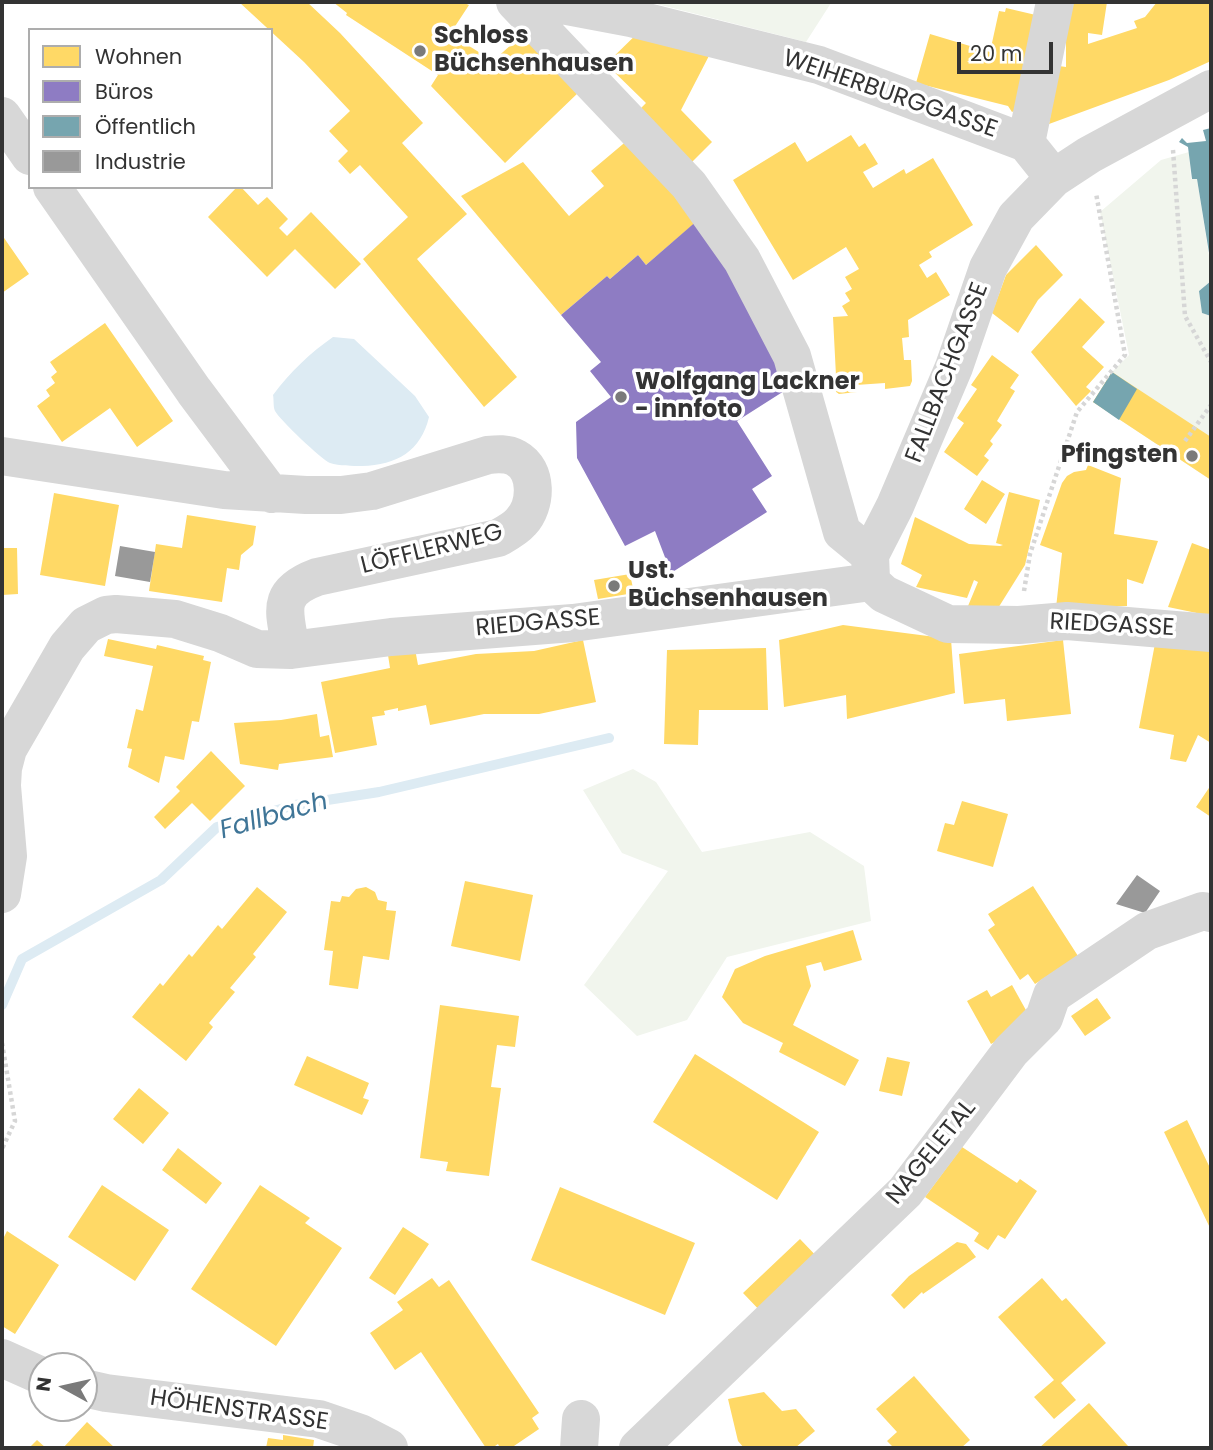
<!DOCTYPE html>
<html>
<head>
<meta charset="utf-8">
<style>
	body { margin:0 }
	#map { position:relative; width:1213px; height:1450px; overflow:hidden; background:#fff; font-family:Poppins,sans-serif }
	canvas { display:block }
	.frame { position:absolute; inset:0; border:4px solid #333; pointer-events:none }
	.legend { position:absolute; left:28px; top:28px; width:245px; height:161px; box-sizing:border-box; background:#fff; border:2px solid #adadad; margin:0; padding:9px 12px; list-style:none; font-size:21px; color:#333 }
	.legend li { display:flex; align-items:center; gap:14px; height:35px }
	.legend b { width:35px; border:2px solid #adadad }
	.north { position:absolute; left:28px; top:1352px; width:70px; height:70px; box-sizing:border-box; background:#fff; border:2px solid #adadad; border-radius:50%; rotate:278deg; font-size:19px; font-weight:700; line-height:28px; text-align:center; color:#333 }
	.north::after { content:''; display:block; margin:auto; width:24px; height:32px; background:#7a7a7a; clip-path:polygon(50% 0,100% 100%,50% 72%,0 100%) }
	.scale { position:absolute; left:957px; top:42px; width:96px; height:32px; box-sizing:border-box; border:4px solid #333; border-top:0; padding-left:9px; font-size:21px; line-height:24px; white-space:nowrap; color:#333; -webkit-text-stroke:5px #fff; paint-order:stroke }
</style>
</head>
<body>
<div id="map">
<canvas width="1213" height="1450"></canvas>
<div class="frame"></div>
<ul class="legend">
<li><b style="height:19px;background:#ffd966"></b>Wohnen</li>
<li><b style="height:19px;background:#8e7cc3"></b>Büros</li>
<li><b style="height:19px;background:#76a5af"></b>Öffentlich</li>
<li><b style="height:19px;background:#999"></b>Industrie</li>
</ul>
<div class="north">N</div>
<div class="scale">20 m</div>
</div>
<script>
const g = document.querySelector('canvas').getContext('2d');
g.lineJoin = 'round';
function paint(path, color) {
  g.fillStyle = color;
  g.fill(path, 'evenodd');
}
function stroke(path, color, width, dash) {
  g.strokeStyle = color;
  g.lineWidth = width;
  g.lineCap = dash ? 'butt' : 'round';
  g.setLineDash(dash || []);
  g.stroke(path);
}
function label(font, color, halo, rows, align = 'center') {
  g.font = font + ' Poppins,sans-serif';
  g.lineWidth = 7;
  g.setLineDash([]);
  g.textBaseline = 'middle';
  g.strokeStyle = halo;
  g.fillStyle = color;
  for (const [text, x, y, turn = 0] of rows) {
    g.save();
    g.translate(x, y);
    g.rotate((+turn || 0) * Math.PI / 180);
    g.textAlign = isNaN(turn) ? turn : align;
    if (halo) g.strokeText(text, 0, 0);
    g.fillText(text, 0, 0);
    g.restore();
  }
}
const green = new Path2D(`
	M649,2H830L831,3L806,42Z
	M1189,152L1191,179H1197L1211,268V281L1199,291L1202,313L1211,316V480L1093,402L1112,372L1129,355L1100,212L1161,160Z
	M633,769L656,782L702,852L810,832L864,866L871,921L727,957L687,1020L637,1036L584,985L668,871L622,853L583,790Z`);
const water = new Path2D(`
	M333,337L354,339L415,396L429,417C421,451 397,465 362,466C353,466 339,466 330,463C322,460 279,419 275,411C273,407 274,399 273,395C290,372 310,353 333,337Z`);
const homes = new Path2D(`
	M239,2H307L340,33L423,123L402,143L467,214L417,259L517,377L484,407L363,259L408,217L360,165L350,174L338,161L348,151L329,131L350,111L304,62Z
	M333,2H462L469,5L450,34L493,61L522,35L579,92L505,163L431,86L438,75L346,15L347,13Z
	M1070,2H1107L1102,35L1088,33V44L1137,28L1134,21L1145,17L1157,2H1211V61L1169,80L1049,124L1059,66L1066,67V29Z
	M1006,8L1040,16L1024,106L1012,112L1008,106L916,83L930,34L990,52L999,11L1005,12Z
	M646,25L712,50L681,110L712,142L687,167L635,114L646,103L606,64Z
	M851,135L859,147L865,143L878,164L863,172L873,188L904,169L906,174L933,158L973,225L929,252L932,257L919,265L927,278L936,272L950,295L908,320L909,337L902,338L904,360H911L912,381L910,386L885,389V383L856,385L857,392L839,394L832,389L831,376H836L833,317L848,316L842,306L850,301L845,293L852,289L845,277L859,269L846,247L793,280L733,180L795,142L807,162Z
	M629,139L702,217L646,265L638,255L610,279L607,276L561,315L461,196L523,162L569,216L604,186L591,171Z
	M237,187H241L258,205L267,197L288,219L279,228L287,236L311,212L361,264L335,289L295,249L267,277L208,217Z
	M2,235L29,274L2,293Z
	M1036,245L1063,275L1038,300L1018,333L992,313L1006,275Z
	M1080,298L1105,322L1082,347L1104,367L1086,387L1091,391L1076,406L1031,352Z
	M105,323L173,421L137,447L110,408L62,442L37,406L50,396L46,390L55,383L51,377L57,372L50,362Z
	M992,355L1019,375L1010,388L1015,391L997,421L1002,425L990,441L993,444L984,456L989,460L977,476L944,452L964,423L957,418L977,389L971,385Z
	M1112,372L1211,437V480L1093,402Z
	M1088,465L1121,478L1114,534L1158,541L1143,584L1127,579V606L1056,608L1062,553L1040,545L1062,483L1067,476L1074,472L1086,470Z
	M982,480L1005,494L986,524L964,509Z
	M1009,492L1040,500L1025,565L995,613L968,606L978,582L974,580L967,598L916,587L922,575L901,564L915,517L969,544L1000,546L1003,545L996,543Z
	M54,493L119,505L105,586L40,575Z
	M187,515L256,526L253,545L241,555L239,570L227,568L222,602L149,591L156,544L182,548Z
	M1192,543L1211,550V616L1168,607Z
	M2,548H17L18,594L2,595Z
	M630,574L634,593L598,599L594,580Z
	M843,625L951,639L955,693L847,719L846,695L784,707L779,640Z
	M1157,633L1211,643V743L1198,735L1186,762L1170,759L1174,735L1139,728Z
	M108,639L156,649L157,645L204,656L203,660L211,662L199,722L192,721L184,760L165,756L159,783L128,767L132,749L127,748L136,709L143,711L153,666L104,656Z
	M583,640L596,702L539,714H484L430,725L426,705L398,711V708L384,711L385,715L372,717L377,745L335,753L321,682L390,668L388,655L415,649L418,665L476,654L534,651Z
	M1063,640L1071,714L1007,721L1005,699L964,704L959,654Z
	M766,648L768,710H699L698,745L664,744L667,650Z
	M317,714L320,737L329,735L333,757L279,764L278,770L240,764L234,723L281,720Z
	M211,751L245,786L210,821L192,803L165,829L154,817L180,791L176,787Z
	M1211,785V817L1196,807Z
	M962,801L1008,814L993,867L937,851L945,823L954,825Z
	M465,881L533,895L520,961L451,946Z
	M1033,886L1078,956L1035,984L1028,974L1020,980L988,930L995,925L988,914Z
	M257,887L287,912L253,954L256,957L230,988L235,992L209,1023L213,1027L186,1061L132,1017L160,983L163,986L189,954L192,957L218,925L222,929Z
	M366,887L375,892L378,900L387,902L386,910L396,911L389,960L363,956L358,989L329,985L333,951L324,950L331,901L340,902L342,896L349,897L356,889Z
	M853,930L862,960L824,971L821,962L806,966L811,986L793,1025L859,1060L845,1086L779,1052L783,1043L743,1023L722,997L735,969L765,956Z
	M1012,985L1032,1021L991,1044L967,1001L987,990L991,997Z
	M1097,998L1111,1018L1085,1036L1071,1016Z
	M440,1005L519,1016L515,1047L497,1045L491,1087L501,1088L489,1176L446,1171L448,1162L420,1158Z
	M695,1054L819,1132L777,1200L653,1122Z
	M307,1056L369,1083L363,1098L369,1100L362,1115L294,1085Z
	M887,1057L910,1062L902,1096L879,1091Z
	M139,1088L169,1113L143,1144L113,1119Z
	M1187,1120L1211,1170V1230L1164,1132Z
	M962,1147L1017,1183L1020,1179L1037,1191L1005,1239L998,1235L988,1250L974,1241L979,1233L925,1197Z
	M178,1148L222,1183L206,1204L162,1170Z
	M102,1185L169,1230L135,1281L68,1237Z
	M260,1185L310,1218L305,1223L342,1248L276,1346L191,1289Z
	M560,1187L695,1243L665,1315L531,1260Z
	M403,1227L429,1244L395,1295L369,1278Z
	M7,1231L59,1265L15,1334L2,1326V1241Z
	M800,1239L822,1262L765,1316L743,1293Z
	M957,1242L966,1244L976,1257L923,1294L922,1292L904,1309L891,1295L909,1276Z
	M432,1278L439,1287L449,1280L539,1413L532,1418L539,1429L511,1448H500L498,1444L492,1448H486L421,1352L395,1370L370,1333L403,1310L397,1302Z
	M1042,1278L1062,1301L1066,1298L1106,1343L1061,1383L1076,1400L1054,1419L1034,1397L1054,1380L998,1317Z
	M914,1376L970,1440L961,1448H894L887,1441L897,1432L876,1409Z
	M764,1392L782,1411L796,1409L815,1431L795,1448H744L738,1441L728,1399Z
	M1089,1403L1128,1446L1125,1448H1039Z
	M87,1422L115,1448H63Z
	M283,1435L314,1440L313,1448H266L268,1438L283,1440Z
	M37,1440L46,1448H29Z`);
const offices = new Path2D(`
	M699,219L792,386L737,421L772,476L752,489L767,512L671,573L655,531L625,546L577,458L576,422L611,397L590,371L601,362L561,315L607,276L610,279L638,255L646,265Z`);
const public = new Path2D(`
	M1211,128V259H1210L1197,179H1192L1188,147L1179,142L1182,138L1187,143L1206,141L1203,130Z
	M1211,281V316L1202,313L1199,291Z
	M1112,372L1137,389L1119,420L1093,402Z`);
const industry = new Path2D(`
	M120,546L155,552L150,582L115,576Z
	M1137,875L1160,891L1145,913L1116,904Z`);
const stream = new Path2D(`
	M2,1005L22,959L161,880L217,827L295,805L379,792L609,738`);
const path = new Path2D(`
	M1173,150L1185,316L1211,362
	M1185,441L1211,405
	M1024,591L1030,554L1077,412L1125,355L1096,193
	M2,1043L15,1121L2,1149`);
const minor = new Path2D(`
	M515,2L689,185L742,260L792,356L842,532L870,555
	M546,2L631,18L819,65L1026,143L1054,178
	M2,116L30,156
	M1026,143L1055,2
	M52,187L194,391L271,494
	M2,456L224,490L306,495H341L372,491L488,455C497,454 507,453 516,458C538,470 537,505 521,522C515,529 507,533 498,538L317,577C274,593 285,612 291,650
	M871,580L870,555L895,506L954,367L988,268L1016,217L1054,178L1089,155L1211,89
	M871,582L884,594L948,624L1019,625L1067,621L1211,633
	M2,785L3,768L8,749L67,647L86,625L106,615L116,614L175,619L220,633L257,649L291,650L391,637L573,623L871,582
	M2,786L8,856L2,894
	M2,1358L42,1376
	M84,1388L106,1393L319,1419L360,1433L389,1448
	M579,1448L581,1419
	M638,1448L905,1192L1011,1051L1044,1018L1052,995L1147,931L1203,911L1211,913`);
const markers = [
	[420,51,7,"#7a7a7a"],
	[621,397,7,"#7a7a7a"],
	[1192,456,7,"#7a7a7a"],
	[614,586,7,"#7a7a7a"]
];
const poiNames = [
	["Schloss",434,37],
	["Büchsenhausen",434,65],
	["Wolfgang Lackner",635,383],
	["- innfoto",635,411],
	["Pfingsten",1178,456,"right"],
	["Ust.",628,572],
	["Büchsenhausen",628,600]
];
const streetNames = [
	["WEIHERBURGGASSE",890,95,19],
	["FALLBACHGASSE",948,373,-69],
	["LÖFFLERWEG",432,550,-14],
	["RIEDGASSE",538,624,-5],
	["RIEDGASSE",1112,626,3],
	["NAGELETAL",932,1153,-51],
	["HÖHENSTRASSE",239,1411,8]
];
const waterNames = [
	["Fallbach",274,817,-16]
];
paint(green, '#f1f5ed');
paint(water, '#ddebf3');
paint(homes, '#ffd966');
paint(offices, '#8e7cc3');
paint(public, '#76a5af');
paint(industry, '#999');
stroke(stream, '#ddebf3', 10);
stroke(path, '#d6d6d6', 4.5, [3.5, 3.5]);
stroke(minor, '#d7d7d7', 38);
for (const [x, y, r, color] of markers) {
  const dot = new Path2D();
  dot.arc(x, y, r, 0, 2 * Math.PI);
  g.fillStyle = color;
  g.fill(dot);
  stroke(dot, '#fff', 2.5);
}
label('bold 24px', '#333', '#fff', poiNames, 'left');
label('24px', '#333', '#fff', streetNames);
label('italic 26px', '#3f7597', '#fff', waterNames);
</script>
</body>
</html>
